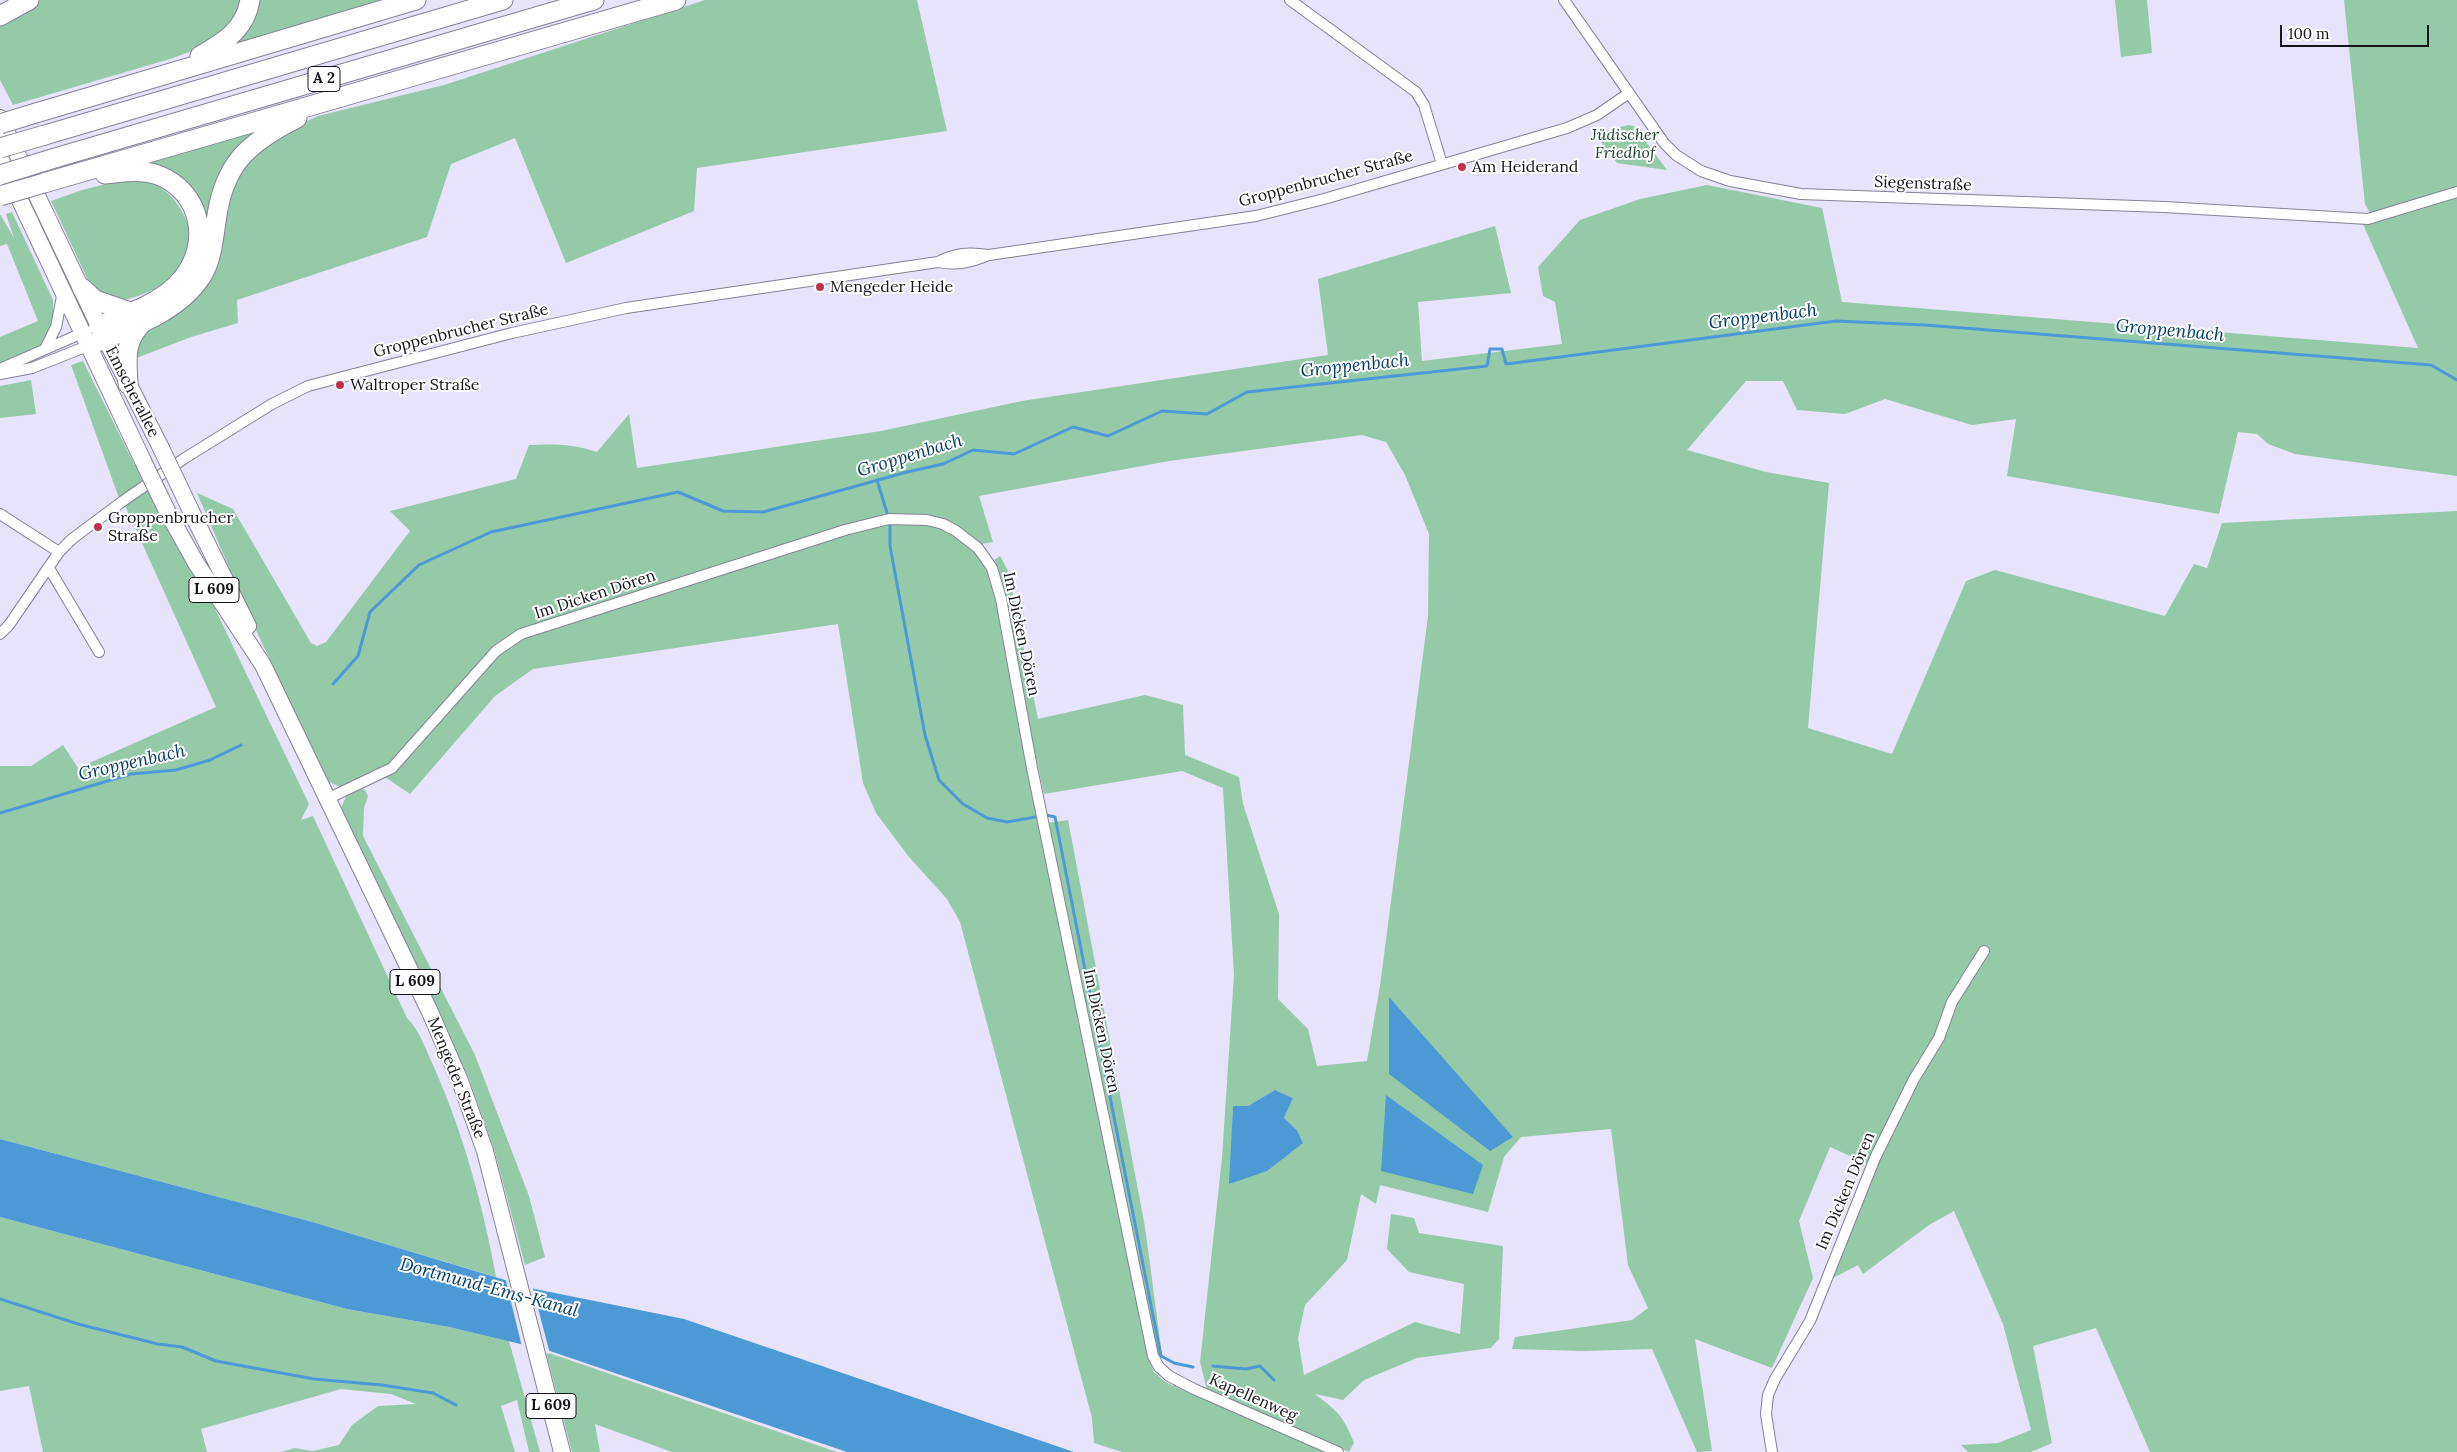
<!DOCTYPE html>
<html>
<head>
<meta charset="utf-8">
<style>
	body { margin:0 }
	#map { position:relative; width:2457px; height:1452px; overflow:hidden; background:#e6e3fa; font-family:Lora,serif }
	canvas { display:block }
	.scale { position:absolute; left:2280px; top:25px; width:149px; height:22px; box-sizing:border-box; border:2px solid #15131b; border-top:0; padding-left:6px; font-size:15px; line-height:18px; white-space:nowrap; color:#15131b; -webkit-text-stroke:4px #fff; paint-order:stroke }
</style>
</head>
<body>
<div id="map">
<canvas width="2457" height="1452"></canvas>
<div class="scale">100 m</div>
</div>
<script>
const g = document.querySelector('canvas').getContext('2d');
g.lineJoin = 'round';
function paint(path, color) {
  g.fillStyle = color;
  g.fill(path, 'evenodd');
}
function stroke(path, color, width, dash) {
  g.strokeStyle = color;
  g.lineWidth = width;
  g.lineCap = dash ? 'butt' : 'round';
  g.setLineDash(dash || []);
  g.stroke(path);
}
function label(font, color, halo, rows, align = 'center') {
  g.font = font + ' Lora,serif';
  g.lineWidth = 4;
  g.setLineDash([]);
  g.textBaseline = 'middle';
  g.strokeStyle = halo;
  g.fillStyle = color;
  for (const [text, x, y, turn = 0] of rows) {
    g.save();
    g.translate(x, y);
    g.rotate((+turn || 0) * Math.PI / 180);
    g.textAlign = isNaN(turn) ? turn : align;
    if (halo) g.strokeText(text, 0, 0);
    g.fillText(text, 0, 0);
    g.restore();
  }
}
const green = new Path2D(`
	M33,0H387L226,47L200,48L170,59L13,105L0,80V23Z
	M705,0H917L947,131L697,168L694,211L566,263L515,138L451,164L427,237L237,300L238,323L191,337L134,359L136,342L220,240L236,172L275,136L318,116L444,85Z
	M2115,0H2147L2152,53L2121,57Z
	M2344,0H2457V476L2295,454L2268,444L2257,434L2238,432L2219,514L2007,476L2016,419L1972,425L1885,399L1845,414L1797,410L1783,381H1746L1687,450L1766,472L1829,483L1808,728L1892,754L1966,581L1995,570L2165,616L2194,564L2207,568L2222,523L2457,511V1452H2150L2096,1328L2033,1346L2052,1443L2031,1452H1968L1961,1445L1998,1443L2031,1430L2003,1324L1954,1211L1929,1225L1863,1274L1858,1265L1831,1279L1822,1276L1868,1164L1830,1147L1799,1221L1813,1278L1772,1368L1695,1339L1712,1451L1697,1452L1652,1349L1583,1351L1512,1349L1515,1337L1632,1320L1648,1308L1628,1265L1611,1129L1521,1137L1504,1157L1488,1212L1380,1185L1376,1204L1361,1194L1347,1260L1305,1305L1298,1338L1304,1375L1415,1322L1460,1334L1464,1284L1409,1272L1387,1249L1391,1214L1414,1218L1419,1233L1503,1246L1499,1339L1491,1348L1417,1358L1364,1380L1343,1400L1315,1394C1338,1412 1343,1415 1354,1443L1349,1452L1207,1390L1200,1362L1222,1158L1234,975L1223,788L1182,771L1044,794L1030,731L1031,784L1150,1362L1154,1372L1165,1382L1329,1452H1122L1094,1443L1092,1418L960,922L947,899L909,857L876,813L863,783L838,624L533,669L495,696L410,794L376,771L341,787L329,782L307,739L256,630L197,493L233,509L311,643L317,646L326,642L410,531L390,511L516,479L529,445C553,444 573,444 597,452L629,414L637,468L881,431L1022,401L1328,355L1318,279L1495,226L1511,293L1418,302L1422,361L1562,344L1555,302L1543,296L1538,267L1580,220L1640,199L1707,185L1822,208L1842,302L2418,348L2362,222L2373,219L2365,204ZM1362,435L1386,442L1405,475L1429,534L1428,616L1380,986L1367,1061L1317,1066L1308,1029L1278,999L1279,914L1243,804L1239,777L1185,755L1183,705L1145,695L1038,719L1008,571L1000,556L994,560L1004,596L977,549L931,522L887,515C929,512 948,521 982,544L993,542L979,496L1169,461ZM1275,1090L1293,1098L1284,1118L1297,1130L1303,1143L1230,1184L1233,1107L1248,1106Z
	M258,124L239,149L208,232L202,208L135,159Z
	M1628,125L1634,126L1667,170L1617,163L1595,134Z
	M126,179C134,180 142,180 149,182C179,192 201,235 186,264C176,282 132,303 112,300C106,299 100,295 94,293L51,201L82,190Z
	M12,212L53,300V321L48,335L39,347L0,365V337L38,321L7,244L0,246V214L14,238L6,214Z
	M83,361L158,512L206,590L309,804L301,820L313,816L407,1018C420,1031 425,1048 433,1065C463,1132 483,1205 496,1277L309,1221L0,1139V766H31L63,745L78,768L216,707L124,503L119,498L71,365Z
	M31,380L36,414L0,418V386Z
	M360,788L365,790L368,796L364,808L363,836L475,1055L529,1196L545,1257L525,1265L494,1149L469,1079L341,807L347,795Z
	M1068,820L1145,1227L1162,1355L1157,1356L1046,823Z
	M0,1217L347,1309L449,1327L509,1341L540,1452H529L517,1400L501,1406L515,1452H281L295,1448L313,1451L339,1445L352,1425L378,1406L416,1404L391,1394L341,1389L201,1429L207,1452H43L29,1386L0,1391Z
	M546,1352L837,1452H672L595,1424L600,1452H572Z`);
const water = new Path2D(`
	M1389,997L1513,1137L1490,1151L1389,1074Z
	M1275,1090L1293,1098L1284,1118L1297,1130L1303,1143L1267,1171L1229,1184L1233,1106H1248Z
	M1386,1095L1483,1165L1473,1194L1381,1171Z
	M0,1139L309,1221L535,1289L684,1319L1074,1452H847L550,1351L449,1327L347,1309L0,1217Z`);
const pier = new Path2D(`
	M505,1277L532,1285L550,1354L522,1347Z`);
const stream = new Path2D(`
	M877,480L888,516
	M890,523V546L925,735L939,780L963,804L987,818L1007,822L1036,817
	M333,684L358,656L370,612L419,565L491,532L678,492L723,511L763,512L907,472L943,464L973,450L1014,454L1073,427L1108,436L1162,411L1207,414L1247,392L1487,366L1490,349H1502L1506,364L1836,321L1925,325L2431,365L2457,380
	M0,813L131,774L176,770L210,760L241,745
	M1046,815L1055,817L1161,1356L1174,1363L1193,1367
	M0,1299L78,1324L158,1344L182,1347L216,1361L314,1379L382,1385L433,1393L456,1405
	M1213,1366L1246,1369L1260,1366L1274,1380`);
const street = new Path2D(`
	M1290,0L1416,92L1424,105L1442,164
	M1564,0L1664,143L1676,155L1701,171L1730,181L1801,194L2164,207L2368,219L2457,192
	M938,262C955,253 969,252 988,255
	M45,349L56,327L63,291
	M0,369L87,331
	M0,374L32,368L90,345
	M0,514L59,552
	M49,568L99,652
	M0,634L9,625L59,552L72,539L123,501L185,458L272,404L308,386L512,333L626,308L938,262C957,266 972,262 989,255L1256,216L1324,199L1567,128L1597,115L1629,93
	M327,799L392,768L496,651L521,634L845,530L889,519L927,520L943,524L956,531L978,548L992,568L1001,599L1032,768L1153,1356L1159,1367L1169,1376L1194,1389L1338,1452
	M1772,1452L1766,1414L1768,1395L1775,1379L1810,1321L1875,1158L1914,1079L1939,1038L1952,1002L1984,951`);
const primary = new Path2D(`
	M0,118L99,326L161,448
	M0,158L143,461
	M168,513L196,563L263,665L430,1012L460,1081L485,1151L562,1452
	M192,513L248,626`);
const highway = new Path2D(`
	M0,16L29,0
	M200,56C224,42 245,30 250,0
	M36,113L416,0
	M45,135L503,0
	M55,158L594,0
	M44,183L676,0
	M82,288L95,300L130,312
	M99,326C126,314 163,303 182,279C211,244 202,192 158,175C141,169 122,172 105,174
	M90,345C127,329 178,313 201,277C212,261 213,240 216,222C223,165 247,143 297,118
	M128,384C127,358 123,343 143,322`);
const primaryBridge = new Path2D(`
	M161,448L192,513
	M143,461L168,513`);
const highwayBridge = new Path2D(`
	M0,124L36,113
	M0,148L45,135
	M0,175L55,158
	M0,196L44,183`);
const markers = [
	[1462,167,5,"#c1304e"],
	[820,287,5,"#c1304e"],
	[340,385,5,"#c1304e"],
	[98,527,5,"#c1304e"]
];
const shields = [
	[324,79,32],
	[214,590,50],
	[415,982,50],
	[551,1406,50]
];
const shieldNames = [
	["A 2",324,79],
	["L 609",214,590],
	["L 609",415,982],
	["L 609",551,1406]
];
const parkNames = [
	["Jüdischer",1625,135],
	["Friedhof",1625,153]
];
const poiNames = [
	["Am Heiderand",1472,167],
	["Mengeder Heide",830,287],
	["Waltroper Straße",350,385],
	["Groppenbrucher",108,518],
	["Straße",108,536]
];
const streetNames = [
	["Groppenbrucher Straße",1326,179,-15],
	["Siegenstraße",1923,184,2],
	["Groppenbrucher Straße",461,331,-14],
	["Emscherallee",132,392,63],
	["Im Dicken Dören",595,595,-18],
	["Im Dicken Dören",1021,634,78],
	["Im Dicken Dören",1101,1031,78],
	["Mengeder Straße",456,1078,68],
	["Im Dicken Dören",1846,1191,-67],
	["Kapellenweg",1253,1398,24]
];
const waterNames = [
	["Groppenbach",1763,317,-7],
	["Groppenbach",2170,331,5],
	["Groppenbach",1355,366,-6],
	["Groppenbach",910,456,-17],
	["Groppenbach",132,763,-13],
	["Dortmund-Ems-Kanal",489,1288,15]
];
paint(green, '#95caa9');
paint(water, '#4d99d4');
paint(pier, '#e6e3fa');
stroke(stream, '#4d99d4', 3);
stroke(street, '#858297', 12);
stroke(primary, '#858297', 18);
stroke(highway, '#858297', 21);
stroke(street, '#fff', 10);
stroke(primary, '#fff', 16);
stroke(highway, '#fff', 19);
stroke(primaryBridge, '#858297', 18, []);
stroke(highwayBridge, '#858297', 21, []);
stroke(primaryBridge, '#fff', 16);
stroke(highwayBridge, '#fff', 19);
for (const [x, y, r, color] of markers) {
  const dot = new Path2D();
  dot.arc(x, y, r, 0, 2 * Math.PI);
  g.fillStyle = color;
  g.fill(dot);
  stroke(dot, '#fff', 2);
}
for (const [x, y, w] of shields) {
  const box = new Path2D();
  box.roundRect(x - w / 2, y - 12.5, w, 25, 4);
  g.fillStyle = '#fff';
  g.fill(box);
  stroke(box, '#15131b', 1);
}
label('bold 15px', '#15131b', null, shieldNames);
label('italic 16px', '#1c422d', '#fff', parkNames);
label('16px', '#15131b', '#fff', poiNames, 'left');
label('16px', '#15131b', '#fff', streetNames);
label('italic 18px', '#013f66', '#fff', waterNames);
</script>
</body>
</html>
